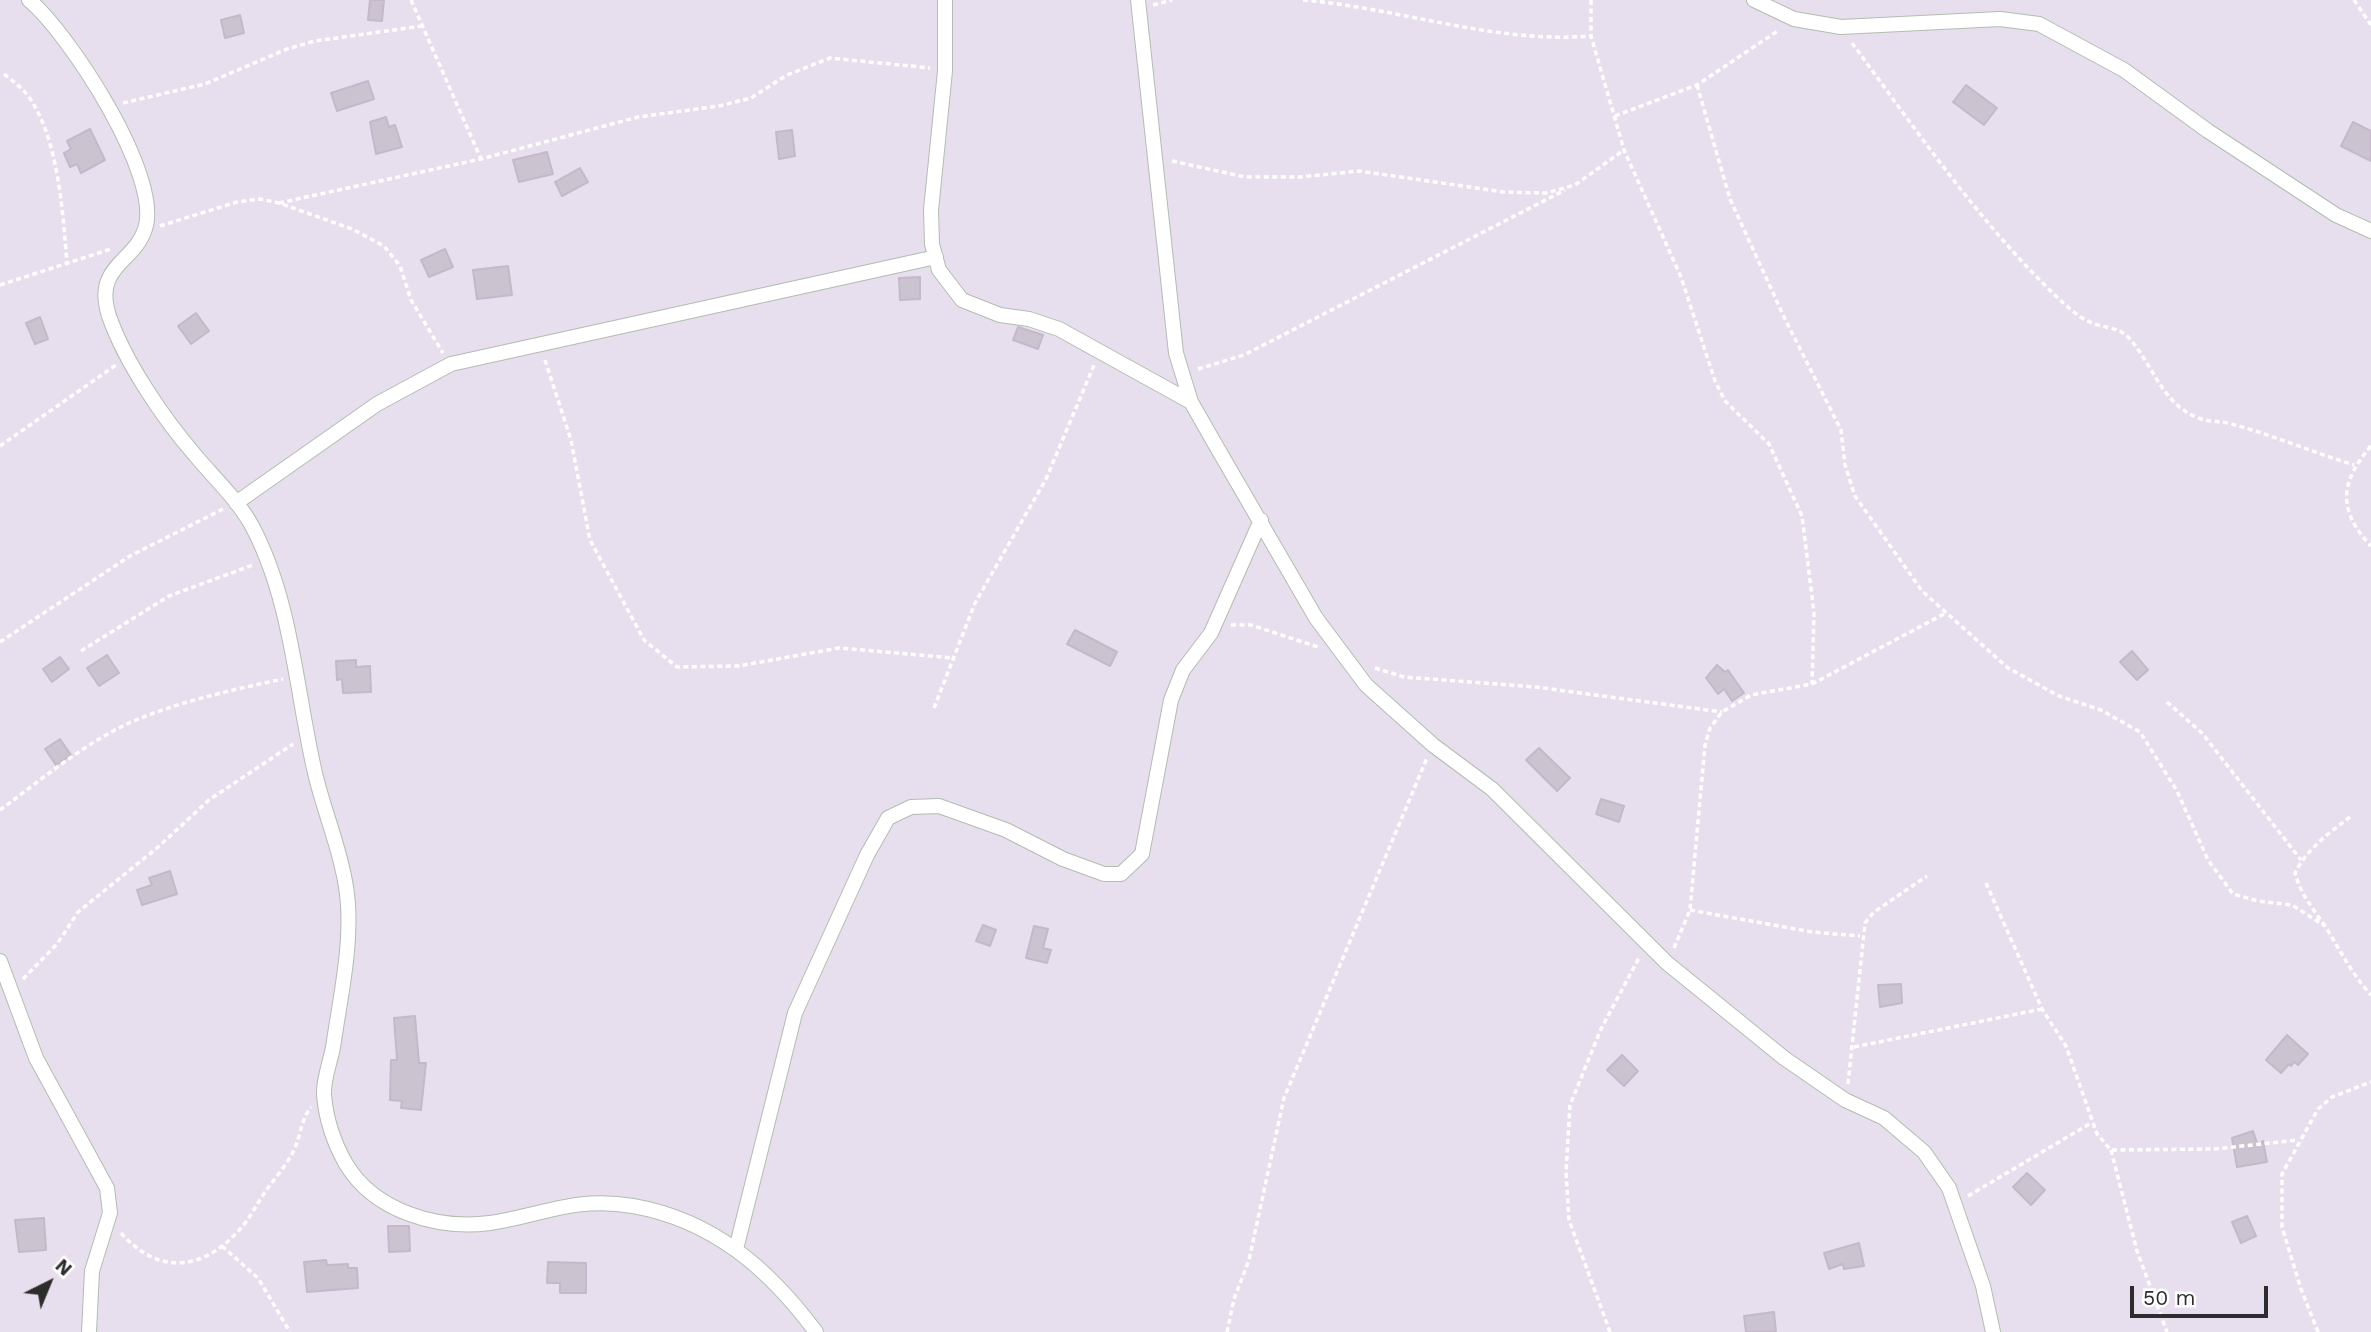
<!DOCTYPE html>
<html>
<head>
<meta charset="utf-8">
<style>
	body { margin:0 }
	#map { position:relative; width:2371px; height:1332px; overflow:hidden; background:#e8dfee; font-family:"Work Sans",sans-serif }
	canvas { display:block }
	.north { position:absolute; left:14px; top:1248px; width:70px; height:70px; -webkit-text-stroke:5px #fff; paint-order:stroke; rotate:43deg; font-size:19px; font-weight:700; line-height:28px; text-align:center; color:#2d2d2d }
	.north::after { content:''; display:block; margin:auto; width:24px; height:32px; background:#2d2d2d; clip-path:polygon(50% 0,100% 100%,50% 72%,0 100%) }
	.scale { position:absolute; left:2130px; top:1286px; width:138px; height:32px; box-sizing:border-box; border:4px solid #2d2d2d; border-top:0; padding-left:9px; font-size:21px; line-height:24px; white-space:nowrap; color:#2d2d2d; -webkit-text-stroke:5px #fff; paint-order:stroke }
</style>
</head>
<body>
<div id="map">
<canvas width="2371" height="1332"></canvas>
<div class="north">N</div>
<div class="scale">50 m</div>
</div>
<script>
const g = document.querySelector('canvas').getContext('2d');
g.lineJoin = 'round';
function paint(path, color) {
  g.fillStyle = color;
  g.fill(path, 'evenodd');
}
function stroke(path, color, width, dash) {
  g.strokeStyle = color;
  g.lineWidth = width;
  g.lineCap = dash ? 'butt' : 'round';
  g.setLineDash(dash || []);
  g.stroke(path);
}
const building = new Path2D(`
	M370,0H384L382,21L368,20Z
	M240,15L244,33L225,38L221,20Z
	M368,81L374,99L337,111L331,93Z
	M1966,85L1997,108L1984,125L1953,102Z
	M386,117L389,127L395,125L402,147L376,154L370,122Z
	M2353,122L2371,131V161L2341,146Z
	M90,129L105,160L81,173L77,164L70,167L64,153L71,149L67,141Z
	M792,130L795,156L779,159L776,132Z
	M547,152L553,174L519,182L513,160Z
	M580,168L588,182L562,196L555,182Z
	M445,249L453,267L429,277L421,260Z
	M508,266L512,295L477,299L473,270Z
	M920,277V299L900,300L899,278Z
	M196,313L209,331L191,344L178,326Z
	M40,317L48,339L35,344L26,323Z
	M1018,327L1043,335L1038,349L1013,340Z
	M1075,630L1117,652L1110,666L1067,644Z
	M2132,651L2148,670L2137,680L2120,662Z
	M107,655L119,673L99,686L87,668Z
	M60,657L69,669L52,682L43,669Z
	M356,660V667L370,666L371,692L343,693L342,679L337,680L336,661Z
	M1717,665L1725,672L1728,670L1744,693L1732,701L1724,689L1718,694L1706,678Z
	M60,739L71,755L56,765L45,749Z
	M1539,748L1570,778L1557,791L1526,760Z
	M1601,799L1624,806L1619,822L1596,814Z
	M170,871L177,894L142,905L137,890L152,885L149,878Z
	M983,925L996,930L990,946L976,941Z
	M1034,926L1048,929L1043,948L1051,950L1047,963L1026,958Z
	M1901,984L1902,1003L1880,1007L1878,985Z
	M415,1016L419,1063H426L421,1110L401,1108L402,1101L390,1100L391,1060H397L394,1018Z
	M2287,1035L2308,1054L2298,1065L2294,1062L2291,1066L2289,1064L2281,1073L2266,1060Z
	M1622,1055L1638,1071L1624,1086L1607,1070Z
	M2253,1131L2258,1146L2263,1141L2267,1162L2237,1167L2232,1138Z
	M2027,1173L2045,1190L2031,1205L2013,1187Z
	M2247,1216L2256,1236L2241,1243L2232,1222Z
	M44,1218L46,1250L19,1252L15,1220Z
	M388,1226H409L410,1251L389,1252Z
	M1859,1243L1864,1266L1844,1269L1843,1264L1829,1269L1824,1253Z
	M326,1260L327,1265L348,1264V1268H357L358,1288L307,1292L304,1262Z
	M548,1262L586,1263V1293H560V1283H547Z
	M1774,1312L1776,1332H1746L1744,1316Z`);
const path = new Path2D(`
	M411,0L481,159
	M1303,0C1399,8 1495,44 1591,36
	M1591,0V36L1624,150L1681,277L1715,381L1725,401L1769,444L1802,516L1814,613L1812,684
	M2354,0L2371,25
	M1153,5L1172,0
	M1852,43C1917,131 1980,224 2060,300C2069,308 2078,317 2090,322C2102,328 2119,327 2128,337C2154,365 2161,405 2201,419C2210,422 2219,421 2228,423C2270,434 2312,452 2354,465
	M4,74C14,82 24,89 31,100C59,143 63,215 67,264
	M1697,85L1730,199L1785,319L1841,430L1845,465L1855,496L1922,591L2008,668L2059,696L2101,710L2140,732L2177,791L2208,860L2233,894L2258,901L2292,905L2325,926
	M123,103L205,84L287,49L315,41L422,26
	M1615,116L1697,85L1779,30
	M1172,161L1245,177H1300L1359,171L1504,192L1546,193L1575,185L1624,150
	M279,203L481,159L638,117L719,106L751,98L787,75L830,58L930,68
	M160,226L237,202L260,199L279,203L352,229L384,246L400,266L411,300L443,353
	M0,285L111,249
	M545,360L571,440L590,540L644,640L677,667L738,666L839,648L953,658
	M1198,369L1244,355L1565,190
	M0,446L116,365
	M2371,446C2340,482 2337,510 2371,546
	M1231,625H1251L1318,647
	M0,642L130,556L223,509
	M81,651L169,596L253,565
	M1375,668L1404,677L1536,687L1722,712
	M2167,702L2202,733L2301,860
	M934,708L975,603L1046,479L1094,365
	M0,810C41,780 82,745 129,723C177,702 231,690 283,679
	M2350,817C2329,833 2307,849 2295,873C2301,895 2312,907 2325,926C2340,950 2351,973 2371,995
	M1986,883L2042,1009L2066,1046L2097,1134L2111,1150L2215,1149L2298,1140
	M1690,910L1812,932L1860,936
	M1674,948L1690,910L1705,745L1710,728L1722,712L1751,695L1812,684L1944,614
	M23,979L57,944L78,912L157,848L209,800L293,744
	M1854,1047L2042,1009
	M1848,1084L1865,923L1874,912L1927,876
	M2111,1150L2137,1251L2167,1332
	M1968,1196L2091,1123
	M121,1233C159,1276 204,1271 241,1228C250,1218 257,1204 265,1192C274,1179 286,1166 293,1152C301,1137 300,1121 311,1107
	M222,1246L258,1278L290,1332
	M1227,1332L1234,1299L1249,1260L1284,1098L1427,758
	M1610,1332L1569,1220L1566,1172L1570,1105L1601,1029L1640,956
	M2318,1332L2301,1289L2282,1227V1174L2318,1109L2332,1097L2371,1082`);
const minor = new Path2D(`
	M29,0C68,32 163,177 145,229C134,263 93,266 109,316C125,362 163,418 195,455C214,478 238,500 252,526C292,601 296,692 315,773C324,812 340,847 346,887C354,936 341,993 334,1041C332,1059 323,1077 324,1095C326,1119 334,1143 346,1164C374,1211 437,1230 490,1223C543,1215 575,1196 633,1206C713,1220 769,1269 816,1332
	M945,0V71L931,210L932,244L939,270L962,300L1000,315L1029,319L1059,329L1191,402
	M1138,0L1176,353L1191,402L1215,444L1316,618L1366,685L1433,745L1492,789L1667,963L1784,1058L1845,1100L1884,1118L1924,1152L1949,1188L1983,1286L1993,1332
	M1754,0L1794,19L1841,27L2000,19L2039,24L2124,70L2208,131L2336,215L2371,231
	M236,503L377,404L451,364L936,257
	M0,961L36,1058L107,1188L110,1213L92,1271L89,1332
	M736,1249L795,1013L867,855L888,818L911,807L939,806L1006,830L1063,859L1104,874H1121L1142,854L1171,700L1183,670L1211,633L1261,520`);
paint(building, '#ccc3d1');
stroke(building, '#c4b8ca', 2);
stroke(minor, '#b2bdaf', 16);
stroke(path, '#fff', 3.5, [5, 3.5]);
stroke(minor, '#fff', 14);
</script>
</body>
</html>
